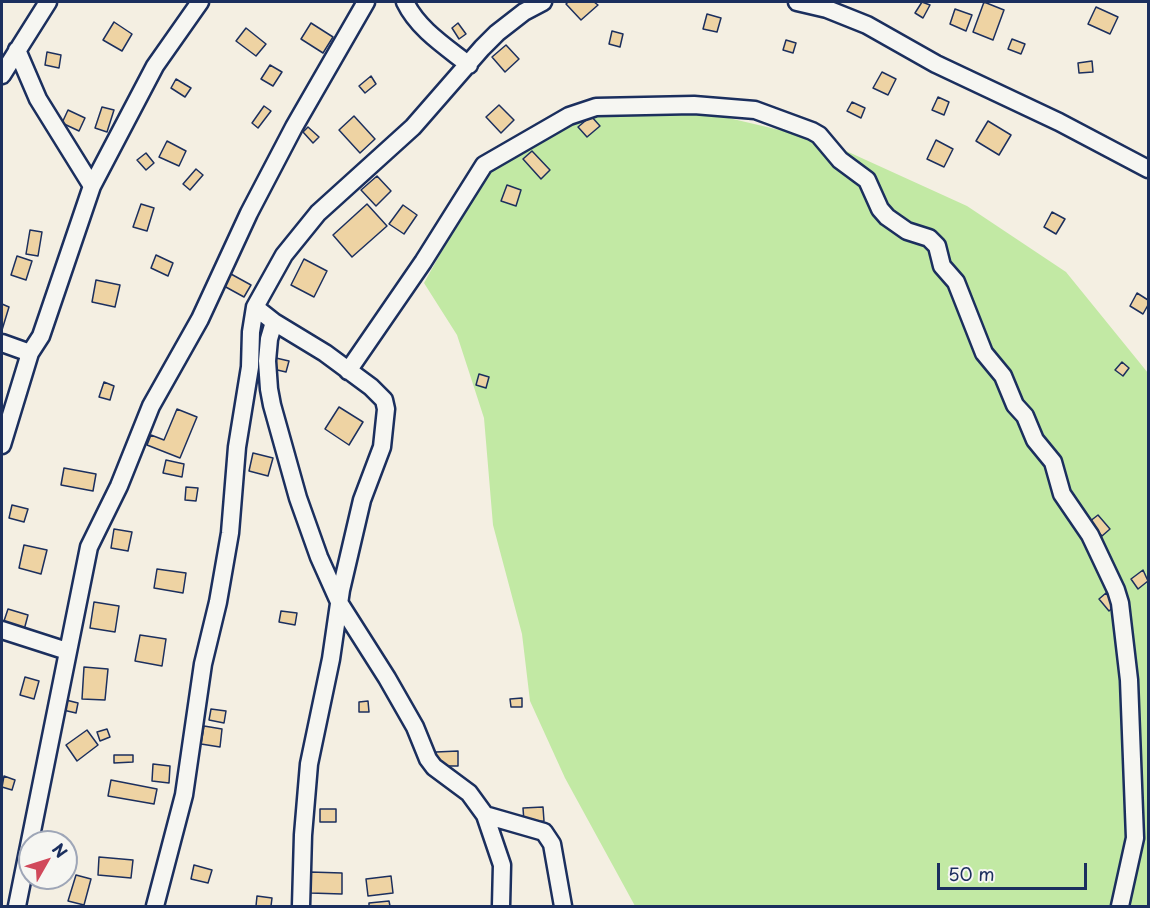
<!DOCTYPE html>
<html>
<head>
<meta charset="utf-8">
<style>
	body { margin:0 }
	#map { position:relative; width:1150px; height:908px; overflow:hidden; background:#f4efe2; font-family:"Playpen Sans",sans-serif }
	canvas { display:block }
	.frame { position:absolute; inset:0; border:3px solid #1b2f5e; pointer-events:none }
	.north { position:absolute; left:18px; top:830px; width:60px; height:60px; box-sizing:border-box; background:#f6f6f2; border:2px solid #9ea6b7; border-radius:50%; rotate:51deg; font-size:16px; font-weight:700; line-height:24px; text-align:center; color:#1b2f5e }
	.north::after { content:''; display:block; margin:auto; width:21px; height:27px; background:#d1495b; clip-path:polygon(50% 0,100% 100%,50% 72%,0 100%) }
	.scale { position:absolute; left:937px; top:863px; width:150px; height:27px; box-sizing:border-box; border:3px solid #1b2f5e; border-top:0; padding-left:8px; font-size:18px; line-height:21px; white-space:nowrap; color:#1b2f5e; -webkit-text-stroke:4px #f6f6f2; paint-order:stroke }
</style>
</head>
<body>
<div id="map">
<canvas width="1150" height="908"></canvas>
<div class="frame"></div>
<div class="north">N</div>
<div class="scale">50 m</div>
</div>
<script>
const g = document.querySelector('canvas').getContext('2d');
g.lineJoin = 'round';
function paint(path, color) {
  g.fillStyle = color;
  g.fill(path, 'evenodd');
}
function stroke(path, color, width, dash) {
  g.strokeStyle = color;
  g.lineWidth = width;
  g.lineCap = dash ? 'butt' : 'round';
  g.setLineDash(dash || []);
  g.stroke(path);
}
const green = new Path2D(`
	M619,102L682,107L822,140L967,206L1066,272L1148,373V906H635L565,778L530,701L522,634L493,525L484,418L457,335L424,283L443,249L500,157L546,130Z`);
const building = new Path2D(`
	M568,2H594L598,5L581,20L566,4Z
	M922,2L930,5L923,18L915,13Z
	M984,2L1004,10L993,40L973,32Z
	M1096,7L1118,17L1110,34L1088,24Z
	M955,9L972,15L966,31L950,24Z
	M707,14L721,18L717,32L703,29Z
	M114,22L132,34L122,51L103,40Z
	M311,23L333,37L323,53L301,39Z
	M458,23L466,34L459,39L452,28Z
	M246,28L266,44L256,56L236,41Z
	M612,31L623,34L620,47L609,44Z
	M1012,39L1025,44L1021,54L1008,49Z
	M786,40L796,43L793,53L783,50Z
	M506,45L519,59L505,72L492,57Z
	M47,52L61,55L59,68L45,65Z
	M1092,61L1093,72L1079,73L1078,63Z
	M270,65L282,72L273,86L261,79Z
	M882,72L896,79L888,95L873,88Z
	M371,76L376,84L365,93L359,86Z
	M176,79L191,88L185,97L171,88Z
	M938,97L949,102L944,115L932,110Z
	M852,102L865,108L861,118L847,111Z
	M499,105L514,120L501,133L486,117Z
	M264,106L271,111L258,128L252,123Z
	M102,107L114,110L107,132L95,128Z
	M68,110L85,118L79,131L62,123Z
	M354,116L375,139L360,153L339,130Z
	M591,116L600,126L587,137L578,127Z
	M988,121L1011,135L999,155L976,141Z
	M308,127L319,137L313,143L303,132Z
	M936,140L953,149L944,167L927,159Z
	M167,141L186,151L179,166L159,157Z
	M532,151L550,170L541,179L523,159Z
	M146,153L154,163L146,170L137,160Z
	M196,169L203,175L190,190L183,184Z
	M377,176L391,191L376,206L361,190Z
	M507,185L521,190L516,206L501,201Z
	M141,204L154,208L147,231L133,227Z
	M367,204L387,226L352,257L333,235Z
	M403,205L417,215L404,234L389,224Z
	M1052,212L1065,219L1056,234L1044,227Z
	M30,230L42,232L38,256L26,254Z
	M156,255L173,263L168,276L151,268Z
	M17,256L32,261L26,280L11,275Z
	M304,259L327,271L314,297L291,285Z
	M231,274L251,285L244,297L224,286Z
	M96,280L120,285L115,307L92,302Z
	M1137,293L1148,300V305L1143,314L1130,306Z
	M2,304L9,307L2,330Z
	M276,358L289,361L286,372L273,369Z
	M1122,362L1129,368L1123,376L1115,370Z
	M479,374L489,377L486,388L476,385Z
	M104,382L114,386L110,400L99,397Z
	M339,407L363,422L349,445L325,429Z
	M177,409L197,417L180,458L147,445L151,435L164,440Z
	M253,453L273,458L268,476L249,471Z
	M166,460L184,464L182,477L163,473Z
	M64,468L96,474L93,491L61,485Z
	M186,487L198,488L196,501L185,500Z
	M12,505L28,509L24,522L9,518Z
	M1098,515L1110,529L1102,536L1089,522Z
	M114,529L132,532L128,551L111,548Z
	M24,545L47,550L41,574L19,568Z
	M157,569L186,573L183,593L154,588Z
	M1143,570L1148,581L1138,589L1131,579Z
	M1106,593L1116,605L1109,611L1099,599Z
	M94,602L119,606L115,632L90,628Z
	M8,609L28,615L24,630L3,624Z
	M281,611L297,613L295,625L279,622Z
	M140,635L166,639L162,666L135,661Z
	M84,667L108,669L105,700L82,699Z
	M25,677L39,681L34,699L20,695Z
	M522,698V707H511L510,699Z
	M66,700L78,703L76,713L63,710Z
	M368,701L369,712H359V702Z
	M211,709L226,711L224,723L209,720Z
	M204,726L222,729L220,747L201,744Z
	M107,729L110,737L100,741L97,732Z
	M87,730L98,745L77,761L66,745Z
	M458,751V766H436V752Z
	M114,755H133V762L114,763Z
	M153,764L170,766L169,783L152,781Z
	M4,776L15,780L12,790L2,787Z
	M111,780L157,789L154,804L108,796Z
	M543,807L544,821L524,822L523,808Z
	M320,809H336V822H320Z
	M99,857L133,860L131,878L98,875Z
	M194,865L212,870L208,883L191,879Z
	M310,872L342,873V894L310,893Z
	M76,875L91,879L84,905L68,901Z
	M391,876L393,893L368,896L366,879Z
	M257,896L272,898L271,906H256Z
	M389,901L390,906H369V903Z`);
const minor = new Path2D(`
	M405,2C418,29 445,46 469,65
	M797,2L827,9L867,25L936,64L1059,122L1148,169
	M17,50L38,99L92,186
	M2,75L48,2
	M255,307L274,322L269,339L267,361L269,389L272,405L298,498L319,557L340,604L387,678L415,727L428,759L434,767L469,793L485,815L544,832L552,844L563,906
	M274,322L325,353L371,387L384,400L386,409L382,447L362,500L341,590L331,659L309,764L303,835L301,906
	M2,343L30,353
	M348,371L423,262L484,165L569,116L596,107L694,105L755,110L812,131L819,135L840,160L867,180L880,209L887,217L907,231L929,238L937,246L942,266L956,282L984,353L1003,376L1015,405L1025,416L1035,440L1053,462L1062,494L1090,535L1116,590L1120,603L1129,680L1135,838L1120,906
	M2,445L30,353L41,336L92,186L155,66L200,2
	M2,630L67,651
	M485,815L502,865L501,906
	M17,906L89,547L119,486L151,406L200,319L249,213L294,127L366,2
	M155,906L184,795L203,664L218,602L230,533L237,447L250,367L251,332L255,307L284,255L318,213L413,127L482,48L497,33L524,12L543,2`);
paint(green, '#c2e9a4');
paint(building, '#eed3a3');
stroke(building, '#1b2f5e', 1.5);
stroke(minor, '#1b2f5e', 21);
stroke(minor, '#f6f6f2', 16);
</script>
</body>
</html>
